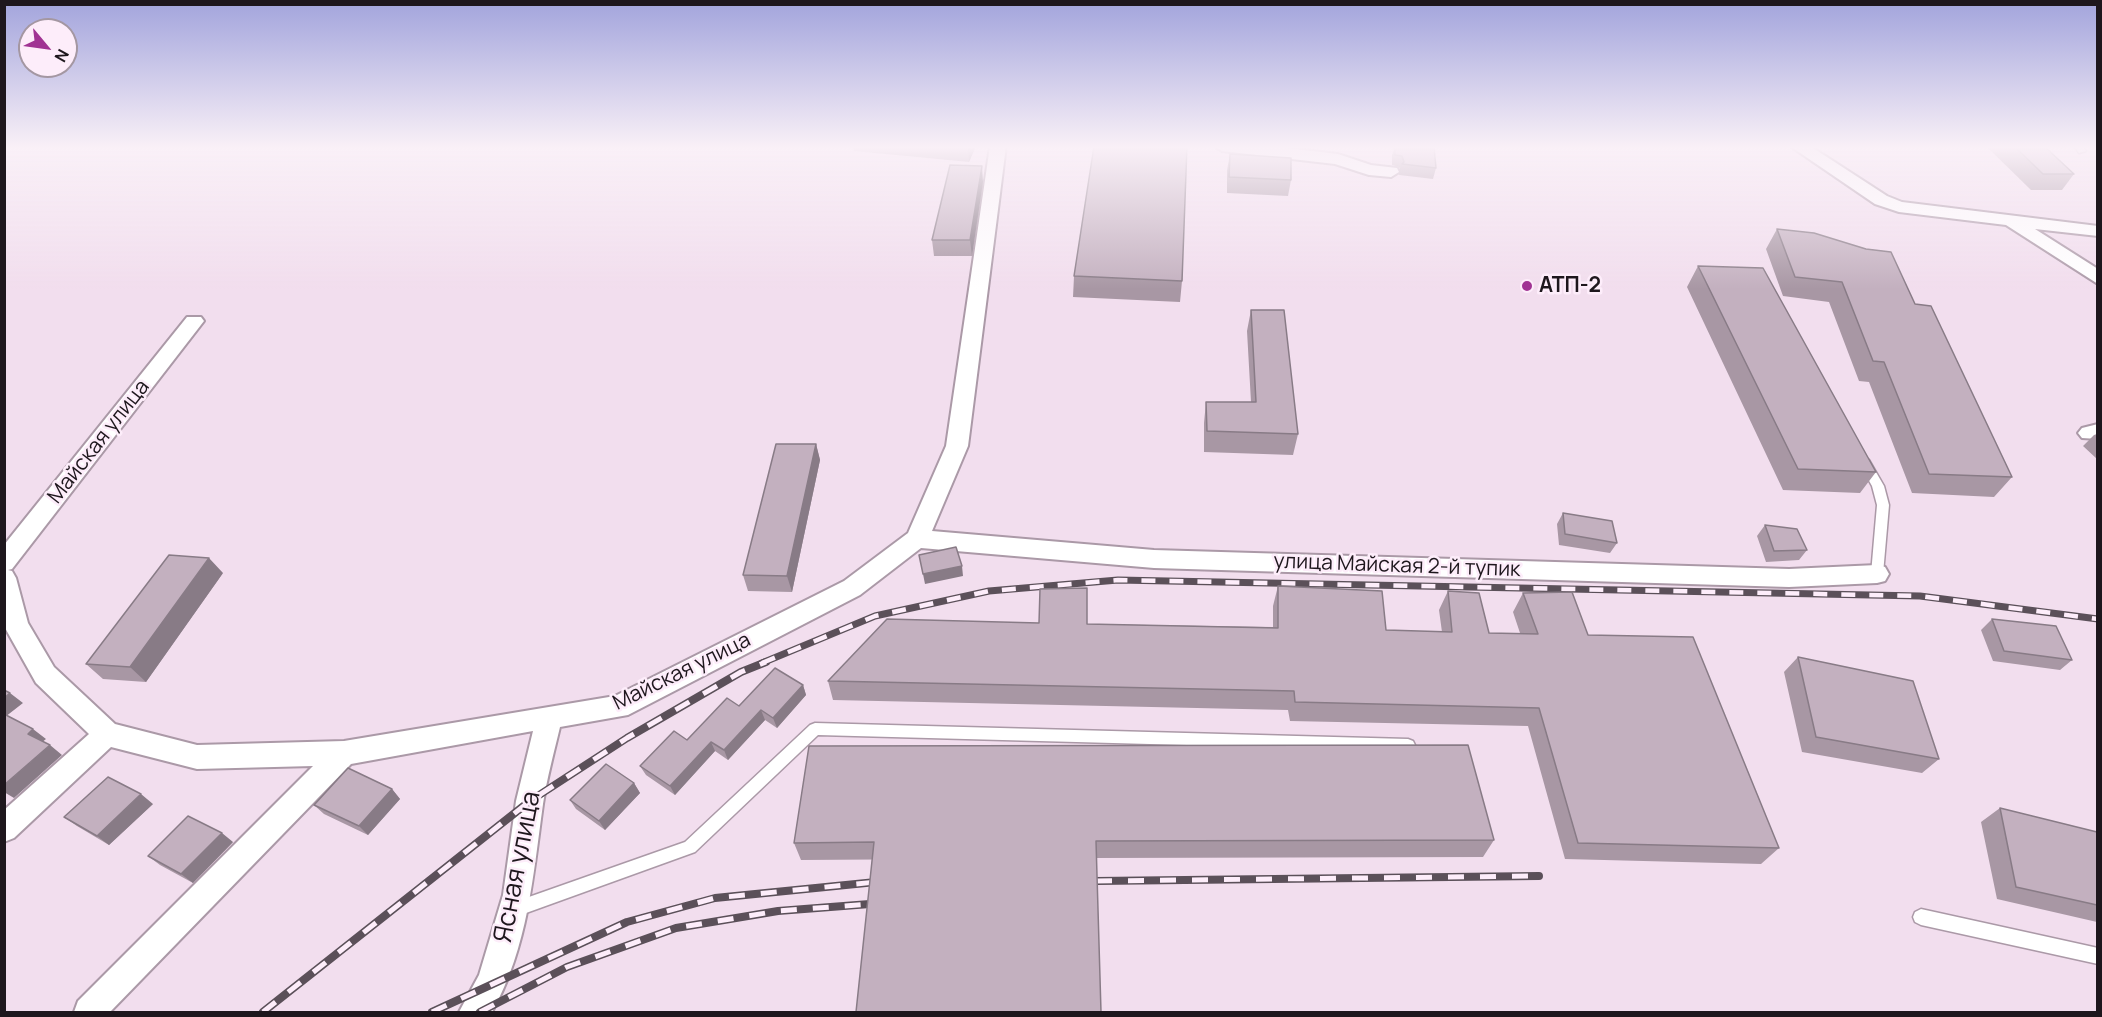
<!DOCTYPE html>
<html>
<head>
<meta charset="utf-8">
<style>
	body { margin:0 }
	#map { position:relative; width:2102px; height:1017px; overflow:hidden; background:#f2deee; font-family:Manrope,sans-serif }
	canvas { display:block }
	.frame { position:absolute; inset:0; border:6px solid #1e171d; pointer-events:none }
	.north { position:absolute; left:18px; top:18px; width:60px; height:60px; box-sizing:border-box; background:#fdedfa; border:2px solid #a497a2; border-radius:50%; rotate:119deg; font-size:16px; font-weight:700; line-height:24px; text-align:center; color:#1e171d }
	.north::after { content:''; display:block; margin:auto; width:21px; height:27px; background:#a03393; clip-path:polygon(50% 0,100% 100%,50% 72%,0 100%) }
</style>
</head>
<body>
<div id="map">
<canvas width="2102" height="1017"></canvas>
<div class="frame"></div>
<div class="north">N</div>
</div>
<script>
const g = document.querySelector('canvas').getContext('2d');
g.lineJoin = 'round';
function stroke(path, color, width, dash) {
  g.strokeStyle = color;
  g.lineWidth = width;
  g.lineCap = dash ? 'butt' : 'round';
  g.setLineDash(dash || []);
  g.stroke(path);
}
function paint(path, color) {
  g.fillStyle = color;
  g.fill(path, 'evenodd');
}
function label(font, color, halo, rows, align = 'center') {
  g.font = font + ' Manrope,sans-serif';
  g.lineWidth = 5;
  g.setLineDash([]);
  g.textBaseline = 'middle';
  g.strokeStyle = halo;
  g.fillStyle = color;
  for (const [text, x, y, turn = 0] of rows) {
    g.save();
    g.translate(x, y);
    g.rotate((+turn || 0) * Math.PI / 180);
    g.textAlign = isNaN(turn) ? turn : align;
    if (halo) g.strokeText(text, 0, 0);
    g.fillText(text, 0, 0);
    g.restore();
  }
}
const service = new Path2D(`
	M2074,146H2083L2086,151L2079,153Z
	M1865,459L1869,460L1884,486L1889,505L1883,574L1881,578H1873L1871,574L1877,505L1872,486L1859,463Z
	M815,723L1408,739L1413,741L1415,745L1413,749L1408,751L818,735L695,852L515,917L509,914L507,909L509,904L685,842L810,725Z
	M1921,909L2098,948V964L1921,925L1915,922L1913,917L1915,912Z`);
const minor = new Path2D(`
	M990,146H1006L968,446L932,531L1154,550L1789,569L1877,565L1885,567L1889,574L1885,581L1877,583L1789,587L1154,568L921,548L860,595L628,715L560,727C554,752 547,778 543,804C533,876 528,947 492,1012H459L479,975L503,895L516,801L533,731L351,764L110,1012H74L78,1001L313,766L197,769L111,747L14,838L4,842V810L89,734L36,683L4,626V545L187,317H201L204,321L12,569L8,570L12,571L16,578L28,623L54,667L115,724L197,745L344,741L615,696L844,581L908,533L946,446Z
	M1214,146H1270L1338,154L1371,165L1397,168L1399,172L1391,177L1369,175L1335,164L1222,151Z
	M1790,146H1810L1887,196L1902,202L2098,226V236L2035,229L2098,269V284L2006,225L1899,212L1875,204Z
	M2098,424V439L2082,438L2078,433L2082,428Z`);
const railFar1 = new Path2D(`
	M762,663L875,616L989,591L1118,580L1920,596L2098,619`);
const rail = new Path2D(`
	M1096,881L1539,876
	M263,1012L530,801L627,738L741,672L766,662
	M432,1012L627,922L715,898L876,882
	M480,1012L567,967L676,928L778,911L883,903`);
const wall = new Path2D(`
	M853,146H976L969,162L854,151Z
	M1395,146H1420L1436,168L1433,179L1399,175L1400,170L1399,167L1392,165V155Z
	M1986,146H2044L2074,174L2062,190H2031Z
	M1230,154L1291,180L1288,196L1227,193V170Z
	M983,182L972,256H934L932,240Z
	M1777,229L1915,304L2012,477L1994,497L1912,493L1869,382L1859,381L1829,302L1783,296L1766,249Z
	M1698,266L1876,472L1860,493L1783,490L1687,287Z
	M1074,276L1182,281L1180,302L1073,297Z
	M1251,310L1298,434L1293,455L1204,452V423L1206,402H1251L1247,331Z
	M2097,434V459L2083,446L2094,435Z
	M816,444L820,460L792,592L748,591L743,575Z
	M1563,513L1617,543L1610,553L1559,545L1557,524Z
	M1765,525L1807,550L1799,560L1766,562L1757,536Z
	M223,573L146,682L103,679L86,664Z
	M1278,586L1386,630L1442,632L1439,610L1448,591L1489,633H1520L1513,612L1523,593L1588,635L1779,848L1761,864L1565,859L1528,726L1290,721L1288,710L833,700L828,681L1087,624L1273,627V606Z
	M1992,619L2072,660L2060,670L1993,661L1981,630Z
	M1798,657L1939,759L1922,773L1802,752L1784,672Z
	M803,685L806,695L777,728L765,720L728,760L715,751L675,795L646,775L640,766L687,740L739,706Z
	M809,746L1494,840L1483,857L1097,858L801,860L794,843Z
	M634,783L640,793L605,830L576,809L570,800Z
	M392,789L400,799L368,835L324,814L314,805Z
	M153,804L109,845L77,826L64,817Z
	M2000,808L2097,832V922L1997,899L1981,822Z
	M233,842L193,883L160,865L148,856Z`);
const shadedWall = new Path2D(`
	M968,146H976L969,162Z
	M982,166L983,182L972,256L970,240Z
	M816,444L820,460L792,592L787,576Z
	M209,558L223,573L146,682L130,667Z
	M962,566L963,576L925,584L923,574Z
	M803,685L806,695L777,728L773,718Z
	M10,693L23,703L5,717H4V698Z
	M761,710L765,720L728,760L724,750Z
	M33,729L46,739L41,743L28,734Z
	M711,742L715,751L675,795L670,786Z
	M50,745L62,755L14,798L4,792V785Z
	M634,783L640,793L605,830L599,821Z
	M392,789L400,799L368,835L359,826Z
	M141,794L153,804L109,845L97,836Z
	M222,833L233,842L193,883L181,874Z`);
const building = new Path2D(`
	M1094,146H1187L1182,281L1074,276Z
	M1395,146L1434,147L1436,168L1402,164L1404,162L1402,156L1395,155Z
	M2014,146H2044L2074,174H2043Z
	M1230,154L1291,158V180L1229,177Z
	M950,165L982,166L970,240H932Z
	M1777,229L1814,233L1866,249L1891,252L1915,304L1931,306L2012,477L1929,474L1884,362L1873,361L1842,282L1795,277Z
	M1698,266L1763,268L1876,472L1798,469Z
	M1251,310H1284L1298,434L1207,431L1206,402H1256Z
	M776,444H816L787,576L743,575Z
	M1563,513L1612,521L1617,543L1565,534Z
	M1765,525L1797,529L1807,550L1774,551Z
	M956,547L962,566L923,574L919,555Z
	M169,555L209,558L130,667L86,664Z
	M1278,586L1382,591L1386,630L1452,632L1448,591L1479,593L1489,633L1538,634L1523,593L1572,592L1588,635L1693,637L1779,848L1578,843L1539,708L1295,702L1294,691L828,681L887,619L1039,623L1040,589L1087,588V624L1278,628Z
	M1992,619L2056,626L2072,660L2004,651Z
	M1798,657L1913,681L1939,759L1816,737Z
	M775,668L803,685L773,718L761,710L724,750L711,742L670,786L640,766L674,731L687,740L727,698L739,706Z
	M4,690L10,693L4,698Z
	M4,714L33,729L28,734L50,745L4,785Z
	M1468,745L1494,840L1096,841L1101,1012H856L874,842L794,843L809,746Z
	M606,764L634,783L599,821L570,800Z
	M348,768L392,789L359,826L314,805Z
	M108,777L141,794L97,836L64,817Z
	M2000,808L2097,832V905L2016,887Z
	M188,816L222,833L181,874L148,856Z`);
const markers = [
	[1527,286,6,"#a03393"]
];
const poiNames = [
	["АТП-2",1539,286]
];
const streetNames = [
	["Майская улица",99,442,-52],
	["улица Майская 2-й тупик",1397,566,2],
	["Майская улица",682,672,-26]
];
const nearStreetnames = [
	["Ясная улица",518,867,-79]
];
stroke(service, '#ab99a7', 3);
stroke(minor, '#ab99a7', 4);
paint(service, '#fff');
paint(minor, '#fff');
stroke(railFar1, '#5b5059', 7);
stroke(rail, '#5b5059', 8);
stroke(railFar1, '#fdedfa', 4.5, [14]);
stroke(rail, '#fdedfa', 5, [16]);
paint(wall, '#a897a4');
paint(shadedWall, '#887b86');
paint(building, '#c3b0bf');
stroke(building, '#887b86', 1.5);
const sky = g.createLinearGradient(0, 0, 0, 289);
sky.addColorStop(0, '#a2a4dc');
sky.addColorStop(0.51, '#f9f0f7');
sky.addColorStop(1, '#f9f0f700');
g.fillStyle = sky;
g.fillRect(0, 0, 2102, 289);
for (const [x, y, r, color] of markers) {
  const dot = new Path2D();
  dot.arc(x, y, r, 0, 2 * Math.PI);
  g.fillStyle = color;
  g.fill(dot);
  stroke(dot, '#fdedfa', 2);
}
label('bold 21px', '#1e171d', '#fdedfa', poiNames, 'left');
label('21px', '#1e171d', '#fdedfa', streetNames);
label('26px', '#1e171d', '#fdedfa', nearStreetnames);
</script>
</body>
</html>
